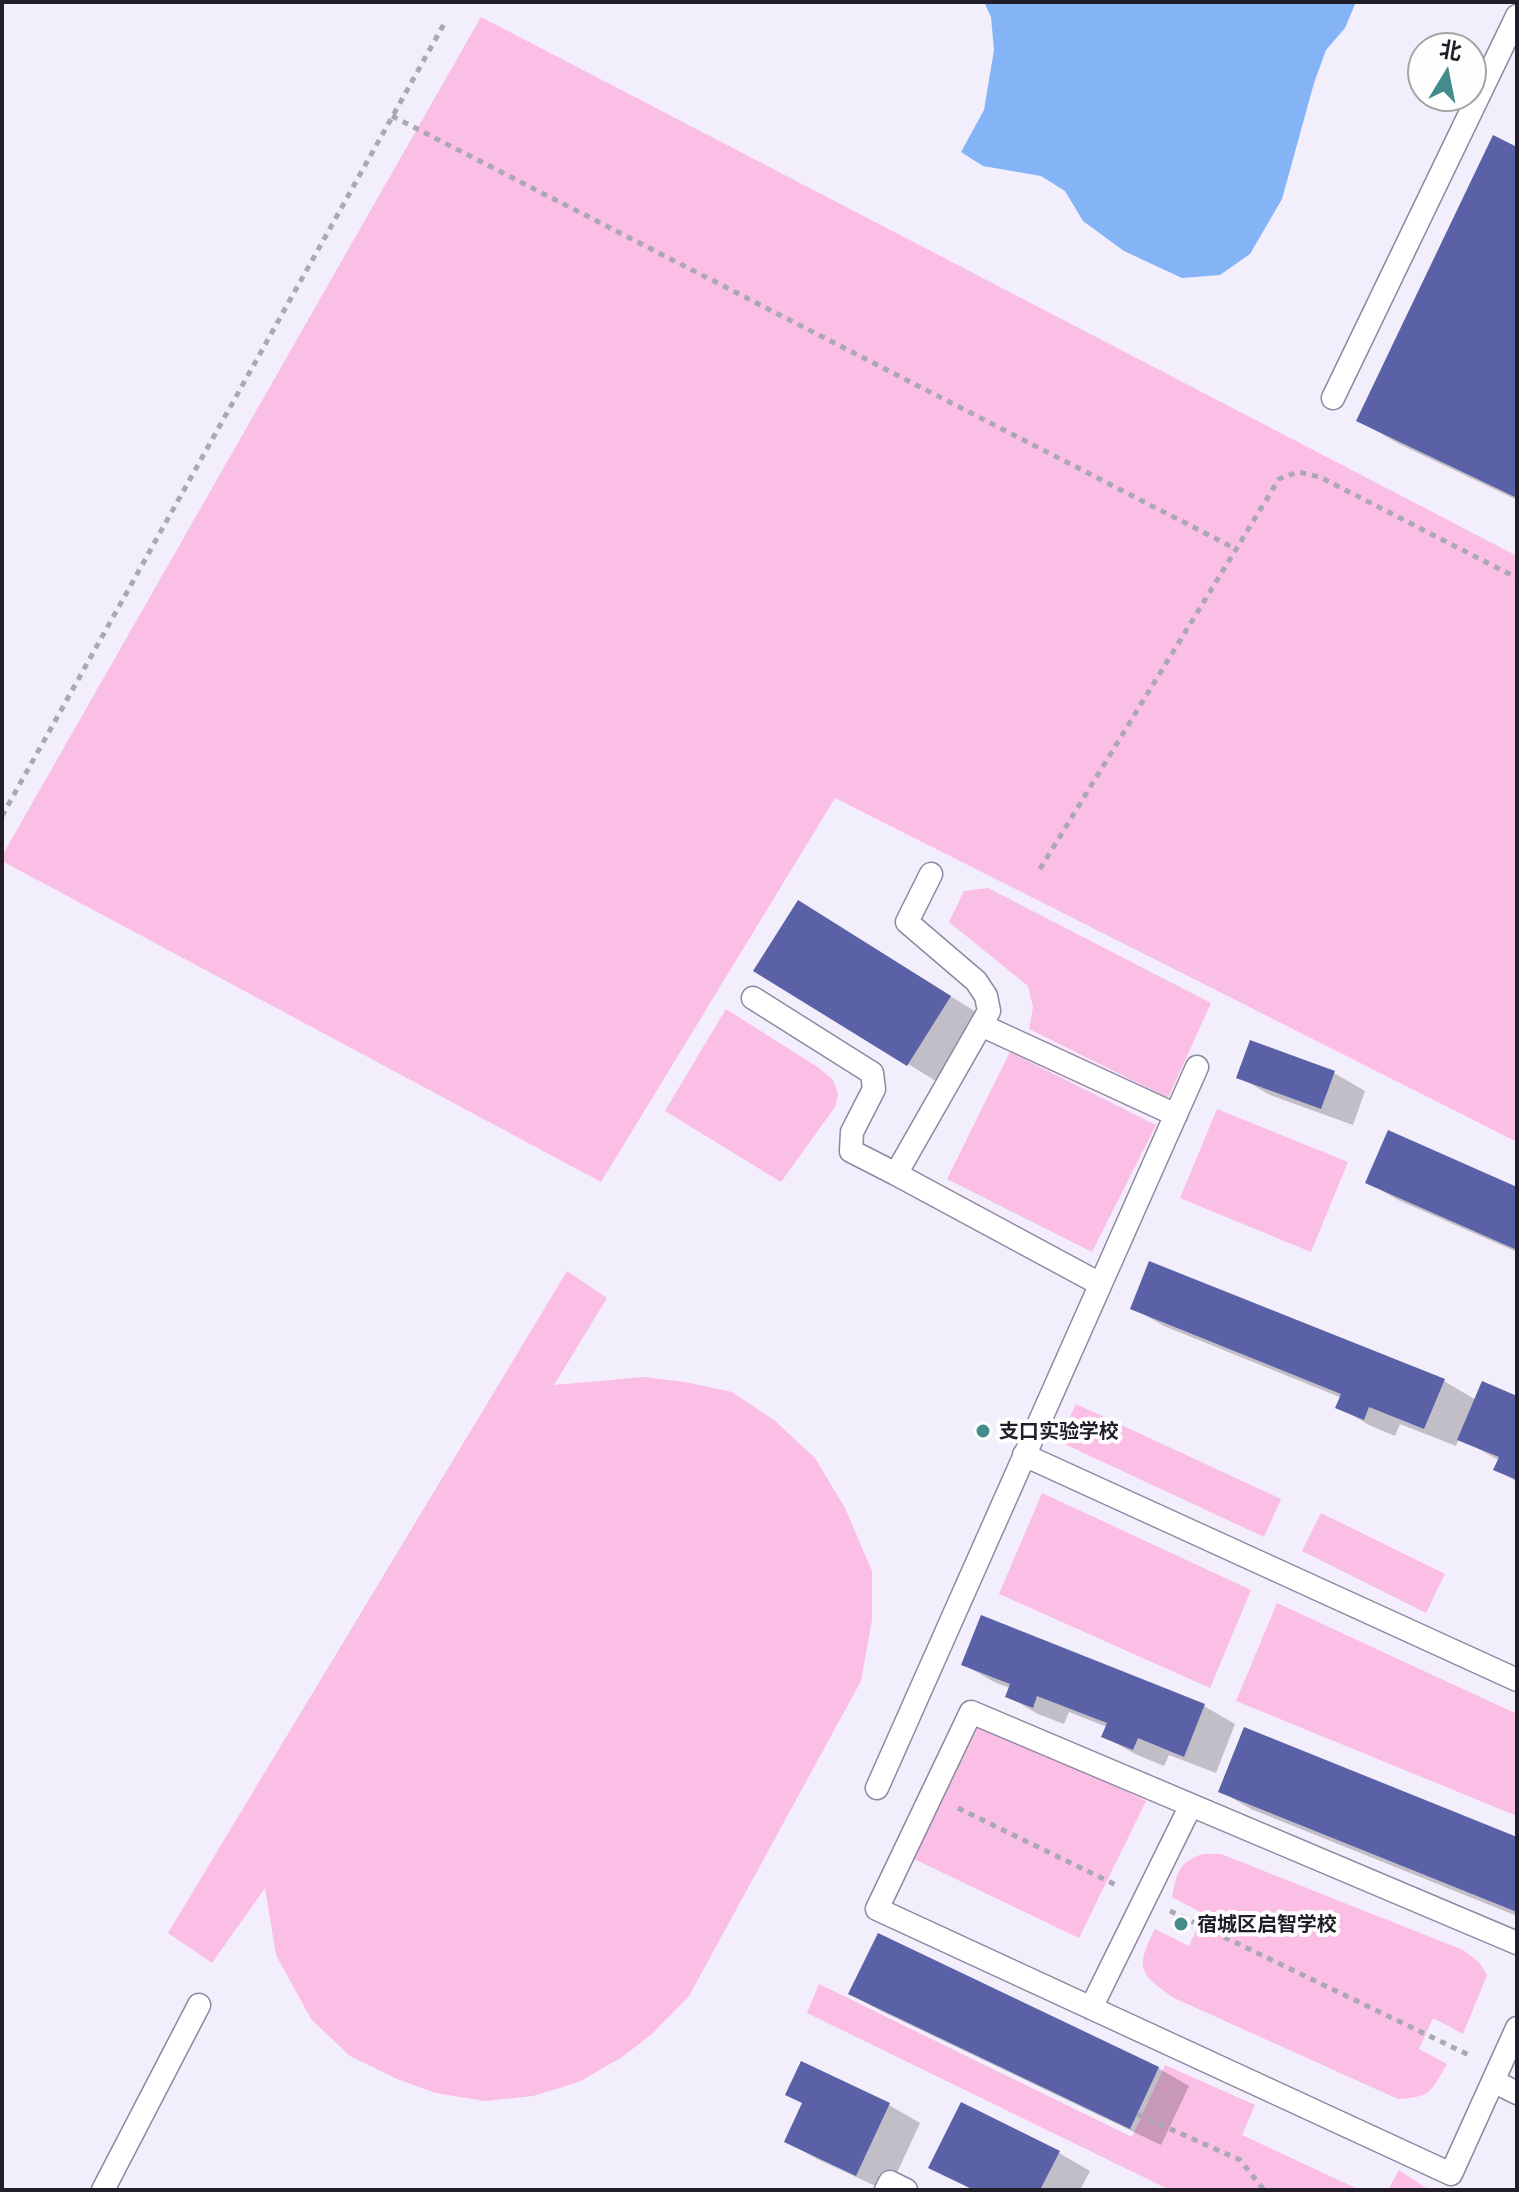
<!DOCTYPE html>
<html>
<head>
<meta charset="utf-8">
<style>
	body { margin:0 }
	#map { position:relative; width:1519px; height:2192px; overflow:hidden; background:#f2eefb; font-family:Ubuntu,"Noto Sans SC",sans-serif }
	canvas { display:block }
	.frame { position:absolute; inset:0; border:4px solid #221e29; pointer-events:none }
	.north { position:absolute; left:1407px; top:32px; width:80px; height:80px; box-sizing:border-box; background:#fefefe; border:2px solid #a6a4a9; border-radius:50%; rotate:10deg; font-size:22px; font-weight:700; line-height:32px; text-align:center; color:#221e29 }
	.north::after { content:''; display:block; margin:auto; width:28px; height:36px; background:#448c8b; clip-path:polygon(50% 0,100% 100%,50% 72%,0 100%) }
</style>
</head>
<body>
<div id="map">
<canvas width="1519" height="2192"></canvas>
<div class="frame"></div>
<div class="north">北</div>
</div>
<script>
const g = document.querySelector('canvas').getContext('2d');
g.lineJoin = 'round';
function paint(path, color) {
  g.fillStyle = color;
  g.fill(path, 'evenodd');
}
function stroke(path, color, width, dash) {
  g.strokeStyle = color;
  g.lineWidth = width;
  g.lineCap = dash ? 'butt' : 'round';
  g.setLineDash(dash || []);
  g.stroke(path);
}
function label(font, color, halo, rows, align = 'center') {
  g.font = font + ' Ubuntu,"Noto Sans SC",sans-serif';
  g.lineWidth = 8;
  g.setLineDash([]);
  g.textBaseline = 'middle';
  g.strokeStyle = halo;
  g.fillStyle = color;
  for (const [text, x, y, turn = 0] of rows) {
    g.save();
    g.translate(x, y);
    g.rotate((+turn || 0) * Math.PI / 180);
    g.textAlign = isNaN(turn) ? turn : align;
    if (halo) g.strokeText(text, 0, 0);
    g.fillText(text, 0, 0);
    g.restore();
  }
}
const green = new Path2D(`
	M481,17L1517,556V1142L835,798L601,1182L2,861V856Z
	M988,888L1211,1003L1168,1098L1029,1029L1033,1007L1028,986L949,922L964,891Z
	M726,1009L819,1068L833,1080L838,1094L835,1107L781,1182L665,1111Z
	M1010,1052L1156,1125L1092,1252L947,1179Z
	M1217,1109L1348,1162L1311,1252L1180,1198Z
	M567,1271L607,1298L554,1385L644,1377L685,1382L732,1392L774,1420L815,1458L845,1508L872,1571V1620L861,1681L689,1996L651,2035L622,2057L579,2082L533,2096L485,2101L436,2093L397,2079L350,2056L311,2019L276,1955L265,1888L212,1963L168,1933Z
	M1076,1404L1281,1499L1264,1537L1058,1441Z
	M1042,1493L1251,1590L1210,1688L999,1594Z
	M1321,1513L1445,1574L1426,1613L1302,1551Z
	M1277,1603L1517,1714V1816L1236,1701Z
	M981,1721L1146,1801L1079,1938L914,1859Z
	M1203,1854H1221L1463,1950L1479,1962L1487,1975L1463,2034L1433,2018L1419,2049L1447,2064C1431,2091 1432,2097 1398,2099L1174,1998C1139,1974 1135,1968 1155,1929L1189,1946L1204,1914L1172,1897C1177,1873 1178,1862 1203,1854Z
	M819,1984L1132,2137L1165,2065L1255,2105L1242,2135L1360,2190H1170L807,2013Z
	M1399,2170L1426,2188L1425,2190H1388Z`);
const water = new Path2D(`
	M984,2H1356L1345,28L1326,50L1314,83L1282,199L1250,254L1220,275L1182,278L1124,251L1083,221L1065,191L1041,176L983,166L961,152L984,110L994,50L991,17Z`);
const shadow = new Path2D(`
	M1517,149V500L1399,444L1358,420Z
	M829,921L981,1015L939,1083L756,970Z
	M1334,1073L1365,1091L1353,1125L1270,1095L1239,1077Z
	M1367,1182L1517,1189V1252L1398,1200Z
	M1133,1308L1444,1381L1476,1400L1517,1398V1482L1496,1469L1500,1461L1459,1438L1456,1446L1400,1424L1395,1436L1369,1425L1338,1407L1342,1398L1164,1326Z
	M963,1664L1204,1706L1235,1724L1216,1773L1169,1755L1164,1766L1135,1754L1103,1736L1107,1727L1069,1712L1064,1724L1038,1714L1007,1696L1010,1688L994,1682Z
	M1220,1791L1517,1839V1916L1251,1809Z
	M850,1994L1158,2068L1189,2086L1161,2145L881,2011Z
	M889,2105L920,2123L889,2190H884L817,2159L786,2141Z
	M1059,2153L1090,2171L1080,2190H973L931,2167Z`);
const building = new Path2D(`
	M1493,135L1517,147V498L1356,421Z
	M798,900L951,996L907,1066L753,971Z
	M1250,1040L1335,1071L1321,1109L1236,1078Z
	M1388,1130L1517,1187V1250L1365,1183Z
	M1149,1261L1445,1379L1424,1429L1369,1407L1364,1420L1335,1408L1341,1394L1130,1309Z
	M1482,1381L1517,1396V1480L1493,1470L1499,1457L1457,1440Z
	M981,1615L1205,1704L1184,1757L1138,1738L1133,1750L1101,1737L1107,1723L1037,1696L1033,1708L1005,1697L1010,1684L961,1665Z
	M1244,1727L1517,1837V1912L1218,1792Z
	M878,1933L1159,2067L1130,2129L848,1994Z
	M801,2061L890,2103L856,2176L784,2142L802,2103L785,2095Z
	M961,2102L1060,2151L1040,2190H974L928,2168Z`);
const path = new Path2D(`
	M392,116L1236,549
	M2,816L444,24
	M1040,869L1279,479L1298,472L1320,477L1517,578
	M958,1808L1118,1886
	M1170,1911L1471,2056
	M1137,2114L1240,2160L1264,2190`);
const service = new Path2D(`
	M1333,398L1517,16
	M931,874L907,922L976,981L986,996L989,1011L896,1174L1100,1284
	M753,998L872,1073L874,1089L852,1132L851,1151L896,1174
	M981,1025L1176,1115
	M1024,1455L1517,1680
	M877,1788L1197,1067
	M1517,1943L971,1712L877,1909L1451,2174L1517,2028
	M1091,2008L1191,1805
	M1493,2081L1517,2093
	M103,2190L199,2005
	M886,2190L890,2182L906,2190`);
const markers = [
	[983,1431,8,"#448c8b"],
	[1181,1924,8,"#448c8b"]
];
const poiNames = [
	["支口实验学校",999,1431],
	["宿城区启智学校",1197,1924]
];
paint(green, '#fbbee5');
paint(water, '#84b3f6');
paint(shadow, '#0003');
paint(building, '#5a61a6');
stroke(service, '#8f87a3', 25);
stroke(path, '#aba7b4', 5, [6, 6]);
stroke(service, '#fff', 22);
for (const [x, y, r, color] of markers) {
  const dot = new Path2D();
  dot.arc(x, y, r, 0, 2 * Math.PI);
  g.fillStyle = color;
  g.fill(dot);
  stroke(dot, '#fefefe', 3);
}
label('bold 20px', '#221e29', '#fefefe', poiNames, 'left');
</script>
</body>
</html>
